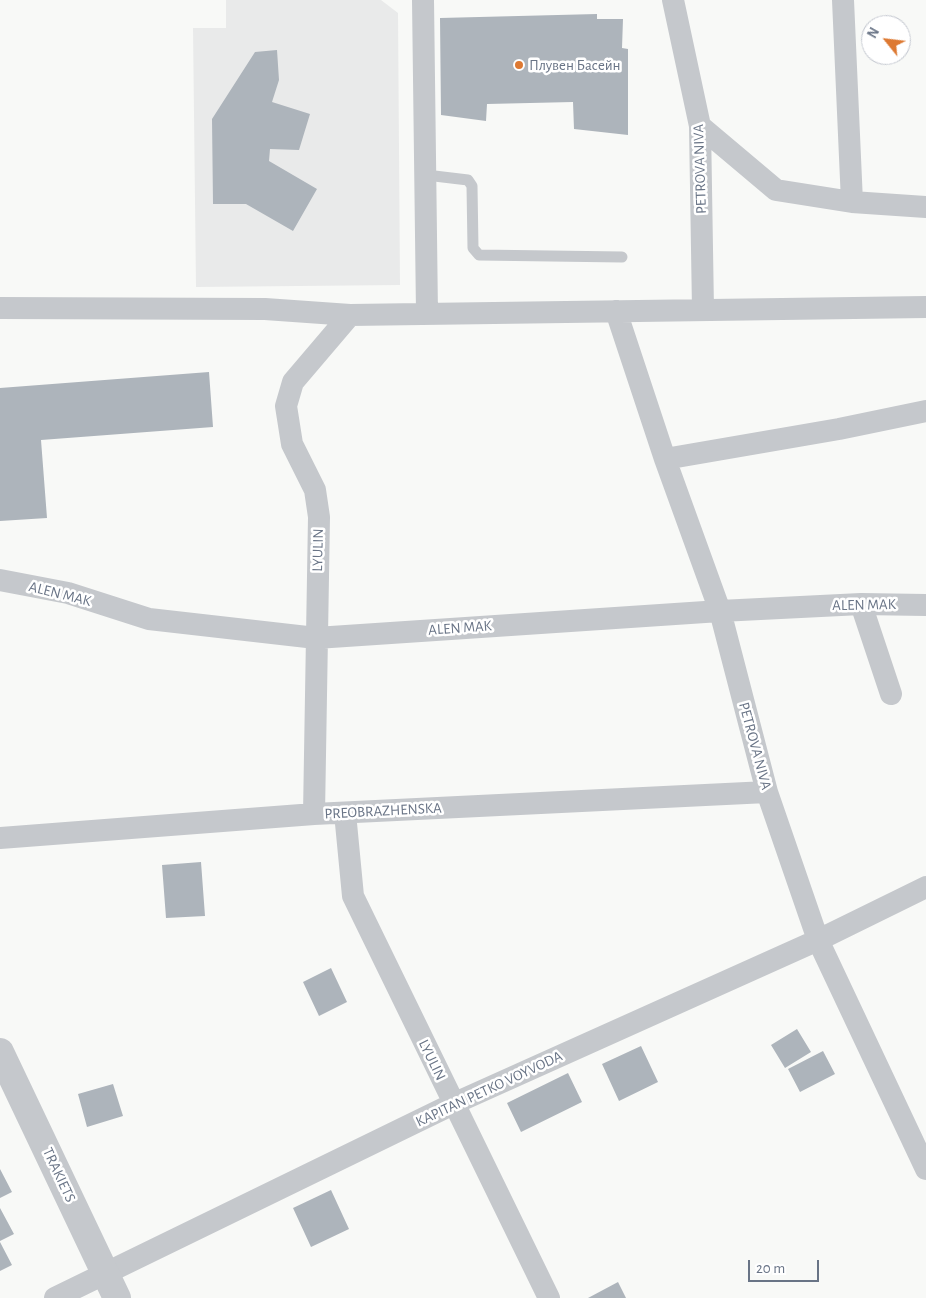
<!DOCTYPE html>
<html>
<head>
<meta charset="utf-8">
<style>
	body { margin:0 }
	#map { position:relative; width:926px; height:1298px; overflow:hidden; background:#f8f9f7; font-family:"Alegreya Sans",sans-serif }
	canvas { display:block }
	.north { position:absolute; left:861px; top:15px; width:50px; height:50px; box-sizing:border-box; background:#fff; border:1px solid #c3c7cf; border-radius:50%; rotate:299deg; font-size:14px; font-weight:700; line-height:20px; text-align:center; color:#697486 }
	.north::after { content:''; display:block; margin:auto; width:18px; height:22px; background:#dd7932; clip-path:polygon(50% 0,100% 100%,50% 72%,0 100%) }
	.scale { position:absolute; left:748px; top:1260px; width:71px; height:22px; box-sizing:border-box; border:2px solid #697486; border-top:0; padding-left:6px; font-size:15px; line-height:18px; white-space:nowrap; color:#697486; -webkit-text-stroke:4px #fff; paint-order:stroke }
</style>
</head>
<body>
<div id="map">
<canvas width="926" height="1298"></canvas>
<div class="north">N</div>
<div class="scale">20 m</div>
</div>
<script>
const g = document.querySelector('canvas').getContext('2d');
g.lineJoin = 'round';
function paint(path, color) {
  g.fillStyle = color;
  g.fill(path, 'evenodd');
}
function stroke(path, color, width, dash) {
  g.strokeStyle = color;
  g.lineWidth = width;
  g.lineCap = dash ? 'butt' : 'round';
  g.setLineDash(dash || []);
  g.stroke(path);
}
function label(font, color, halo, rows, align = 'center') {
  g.font = font + ' "Alegreya Sans",sans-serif';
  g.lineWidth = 5;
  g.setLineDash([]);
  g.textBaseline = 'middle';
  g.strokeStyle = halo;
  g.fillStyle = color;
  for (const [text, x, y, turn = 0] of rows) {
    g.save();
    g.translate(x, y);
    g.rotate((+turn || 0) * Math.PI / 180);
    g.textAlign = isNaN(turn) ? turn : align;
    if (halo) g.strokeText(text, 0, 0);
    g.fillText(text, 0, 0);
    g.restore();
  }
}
const built = new Path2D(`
	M226,0H381L398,13L400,285L196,287L193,28H226Z`);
const building = new Path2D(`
	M597,14V19H623L622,48L628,49V135L574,129L573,102L487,104L486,121L441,115L440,18Z
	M277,50L279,80L272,102L310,114L299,150L270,149L269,161L317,189L293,231L246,204H213L212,119L255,52Z
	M209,372L213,427L41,440L47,518L0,521V388Z
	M201,862L205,916L166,918L162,865Z
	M331,968L347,1002L319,1016L303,982Z
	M797,1029L811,1052L785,1068L771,1045Z
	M641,1046L658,1082L619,1101L602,1064Z
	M823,1051L835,1074L800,1092L788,1069Z
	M568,1073L582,1102L521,1132L507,1103Z
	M113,1084L123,1116L87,1127L78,1094Z
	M0,1169L12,1192L0,1198Z
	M331,1190L349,1229L311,1247L293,1208Z
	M0,1208L14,1234L0,1241Z
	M0,1242L12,1265L0,1271Z
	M618,1282L626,1298H588Z`);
const service = new Path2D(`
	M426,175L468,180L472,186L473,248L479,255L622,257`);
const minor = new Path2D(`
	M423,0L427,313
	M673,0L700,126L703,310
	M843,0L852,202
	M700,126L776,190L852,202L926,207
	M0,308L265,309L350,315L926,307
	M616,311L665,459L720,611L767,792L818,940L926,1169
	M665,459L839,429L926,411
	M0,580L68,593L149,619L316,638L720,611L861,604L926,605
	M861,604L891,694
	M345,813L353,896L549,1298
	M314,814L319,517L315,490L292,444L286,406L293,382L350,315
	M0,838L314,814L767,792
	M55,1298L453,1104L818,940L926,887`);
const tertiary = new Path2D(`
	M0,1052L117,1298`);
const markers = [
	[519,65,5,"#dd7932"]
];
const poiNames = [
	["Плувен Басейн",529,65]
];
const streetNames = [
	["PETROVA NIVA",700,169,-92],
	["LYULIN",318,550,-89],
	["ALEN MAK",60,594,14],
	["ALEN MAK",864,605,-1],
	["ALEN MAK",460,628,-4],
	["PETROVA NIVA",755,746,75],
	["PREOBRAZHENSKA",383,811,-3],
	["LYULIN",432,1060,64],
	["KAPITAN PETKO VOYVODA",489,1089,-25],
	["TRAKIETS",59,1175,65]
];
paint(built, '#e9eaea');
paint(building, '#adb4bb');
stroke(service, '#c5c8cc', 11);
stroke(minor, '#c5c8cc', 22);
stroke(tertiary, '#c5c8cc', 28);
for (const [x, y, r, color] of markers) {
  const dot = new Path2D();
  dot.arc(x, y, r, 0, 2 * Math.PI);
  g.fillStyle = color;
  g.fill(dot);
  stroke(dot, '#fff', 2);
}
label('15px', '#697486', '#fff', poiNames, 'left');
label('15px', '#697486', '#fff', streetNames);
</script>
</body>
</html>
